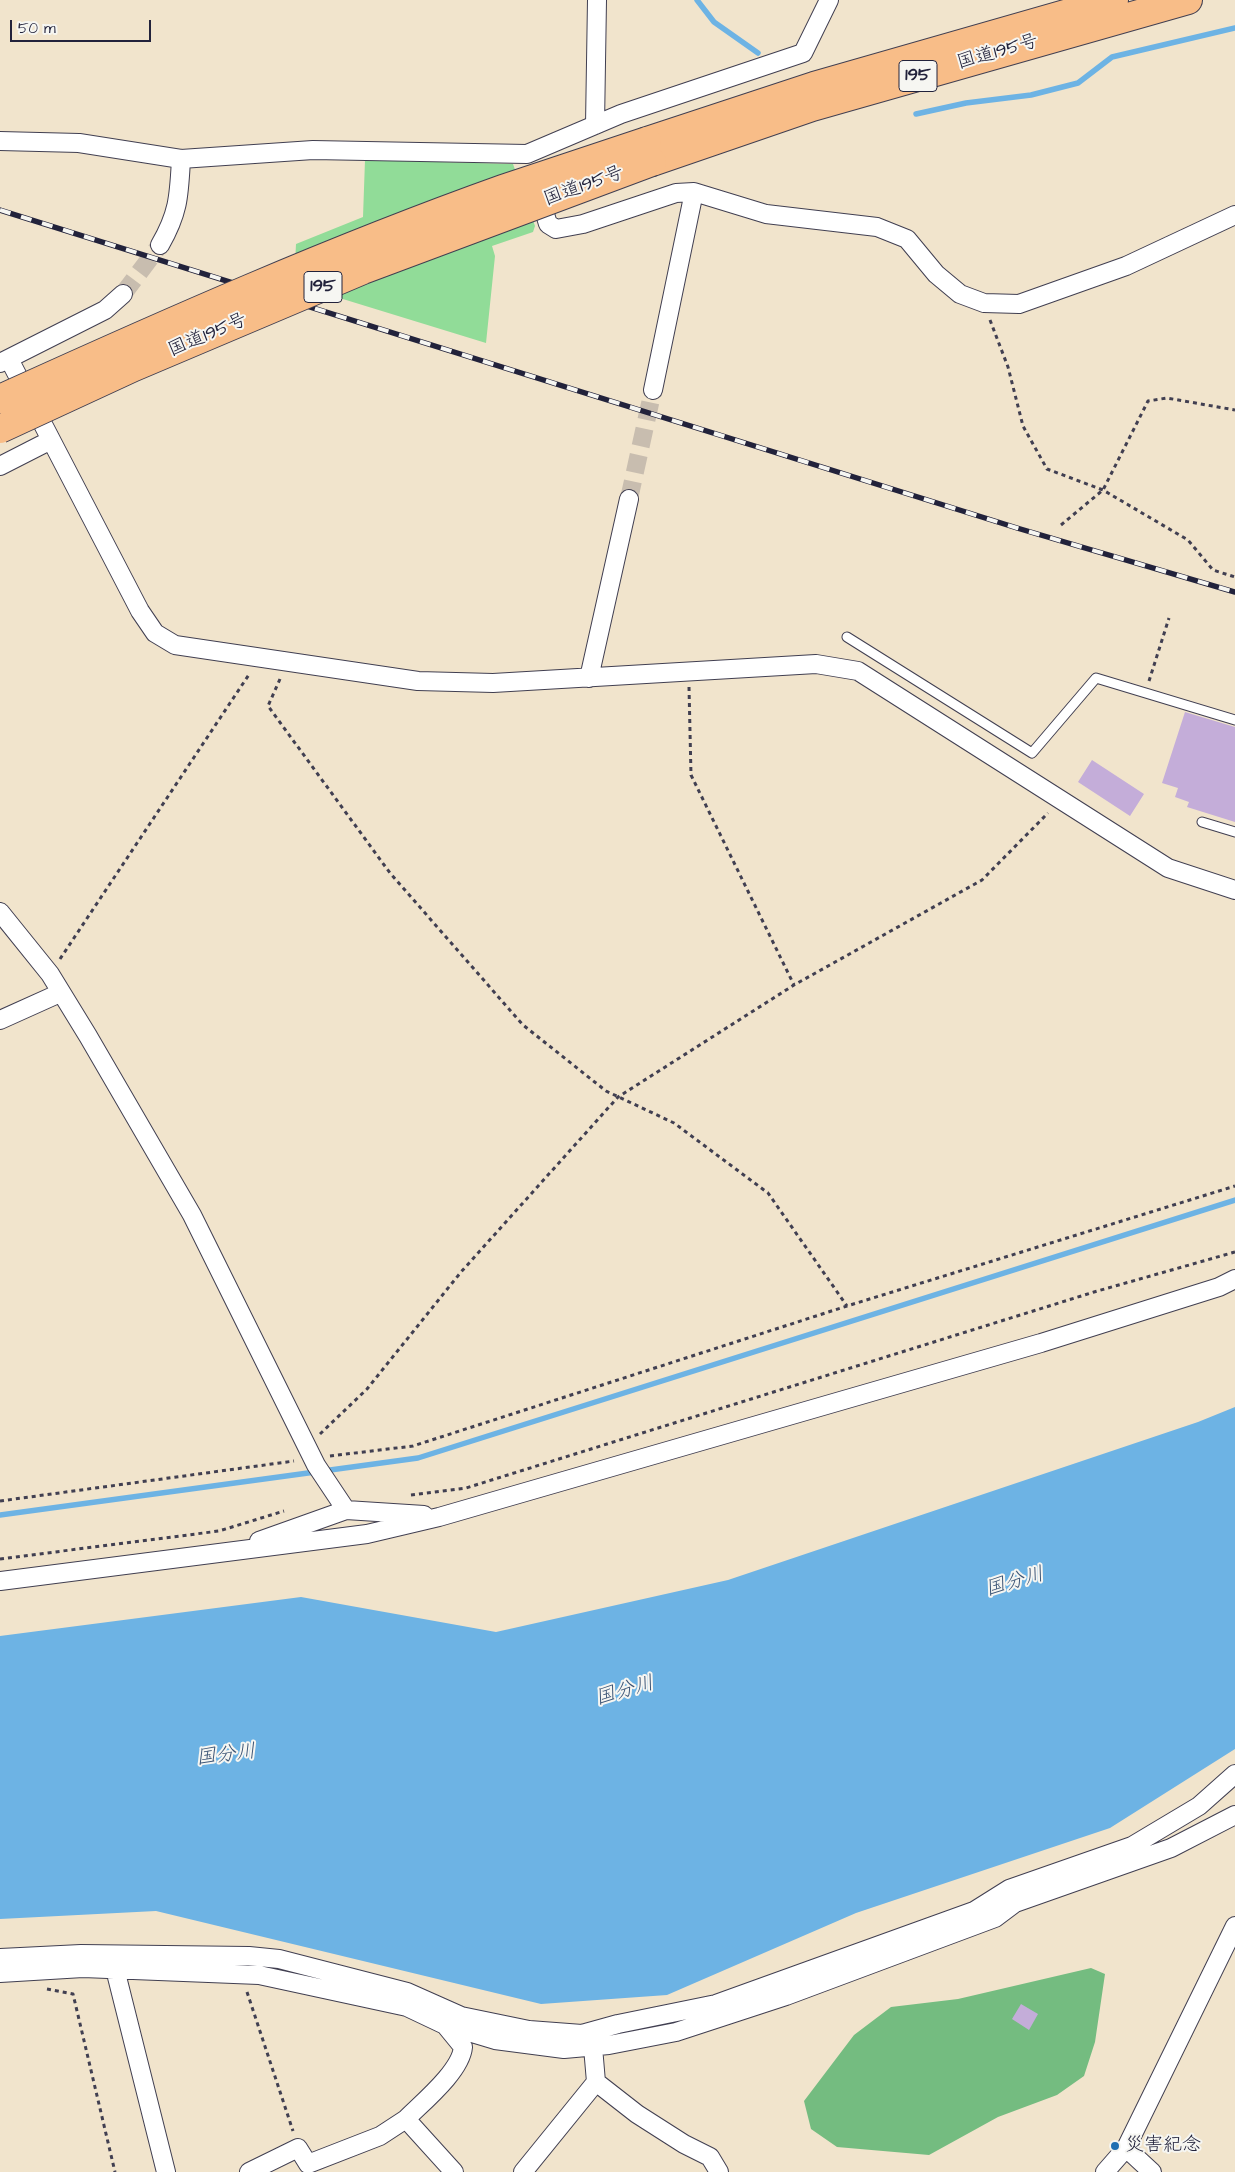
<!DOCTYPE html>
<html>
<head>
<meta charset="utf-8">
<style>
	body { margin:0 }
	#map { position:relative; width:1235px; height:2172px; overflow:hidden; background:#f1e4cc; font-family:"Architects Daughter",sans-serif }
	canvas { display:block }
	.scale { position:absolute; left:10px; top:20px; width:141px; height:22px; box-sizing:border-box; border:2px solid #22223b; border-top:0; padding-left:6px; font-size:15px; line-height:18px; white-space:nowrap; color:#22223b; -webkit-text-stroke:4px #f6f6f2; paint-order:stroke }
</style>
</head>
<body>
<div id="map">
<canvas width="1235" height="2172"></canvas>
<div class="scale">50 m</div>
</div>
<script>
const g = document.querySelector('canvas').getContext('2d');
g.lineJoin = 'round';
function paint(path, color) {
  g.fillStyle = color;
  g.fill(path, 'evenodd');
}
function stroke(path, color, width, dash) {
  g.strokeStyle = color;
  g.lineWidth = width;
  g.lineCap = dash ? 'butt' : 'round';
  g.setLineDash(dash || []);
  g.stroke(path);
}
function label(font, color, halo, rows, align = 'center') {
  g.font = font + ' "Architects Daughter","Klee One",sans-serif';
  g.lineWidth = 4;
  g.setLineDash([]);
  g.textBaseline = 'middle';
  g.strokeStyle = halo;
  g.fillStyle = color;
  for (const [text, x, y, turn = 0] of rows) {
    g.save();
    g.translate(x, y);
    g.rotate((+turn || 0) * Math.PI / 180);
    g.textAlign = isNaN(turn) ? turn : align;
    if (halo) g.strokeText(text, 0, 0);
    g.fillText(text, 0, 0);
    g.restore();
  }
}
const green = new Path2D(`
	M365,160L513,164L535,226L533,232L492,246L495,256L486,343L294,284L296,244L363,217Z`);
const forest = new Path2D(`
	M1091,1968L1105,1974L1095,2042L1084,2076L1057,2095L998,2117L929,2155L837,2147L811,2129L804,2101L854,2035L891,2007L958,1999Z`);
const water = new Path2D(`
	M1235,1407V1749L1110,1828L856,1913L667,1995L541,2004L156,1911L0,1919V1636L301,1597L496,1632L728,1580L1198,1422Z`);
const stream = new Path2D(`
	M697,0L714,22L758,53
	M916,114L966,103L1031,95L1078,83L1112,57L1235,28
	M0,1515L418,1458L1235,1200`);
const building = new Path2D(`
	M1185,712L1235,727V822L1187,807L1189,802L1175,797L1178,788L1162,783Z
	M1092,760L1144,794L1130,816L1078,782Z
	M1021,2004L1038,2014L1029,2030L1012,2019Z`);
const minorTunnel = new Path2D(`
	M123,294L160,245
	M629,499L653,390`);
const path = new Path2D(`
	M990,320L1008,367L1023,426L1047,469L1103,490L1188,540L1213,570L1235,577
	M1061,525L1103,490L1148,401L1167,398L1235,410
	M280,679L268,706L390,873L523,1025L606,1091L674,1123L768,1193L847,1306
	M1149,681L1169,618
	M689,687L691,775L794,985
	M60,959L250,673
	M320,1434L367,1389L461,1272L618,1097L794,985L982,880L1048,813
	M330,1456L413,1446L847,1306L1235,1186
	M411,1495L466,1488L1094,1292L1235,1252
	M0,1501L294,1461
	M0,1559L219,1531L284,1511
	M47,1989L73,1994L115,2172
	M247,1992L293,2131`);
const service = new Path2D(`
	M847,637L1032,753L1096,678L1235,720
	M1202,822L1235,832`);
const minor = new Path2D(`
	M595,125L597,0
	M0,141L79,143L181,159L313,150L527,154L621,114L803,53L829,0
	M539,194L548,224L556,229L583,224L676,193L694,192L766,214L877,227L907,239L936,274L960,294L984,303L1019,304L1126,266L1235,215
	M160,245C179,212 179,195 181,159
	M9,359L140,611L155,633L175,645L418,681L493,683L816,664L858,671L1168,868L1235,890
	M0,363L105,310L123,294
	M653,390L694,192
	M0,466L51,440
	M589,678L629,499
	M0,912L50,974L88,1036L192,1215L316,1465L346,1510L259,1541
	M0,1020L60,993
	M346,1510L424,1515
	M0,1581L367,1534L439,1517L1041,1343L1219,1287L1235,1279
	M0,1958L81,1954L249,1956L279,1959L407,1992L461,2016L529,2030L582,2034L618,2024L716,2004L974,1911L1009,1889L1132,1846L1199,1806L1235,1774
	M115,1969L166,2172
	M0,1973L83,1968L259,1975L407,2007L445,2025L495,2040L564,2049L609,2045L676,2032L786,1996L995,1918L1015,1903L1171,1848L1235,1815
	M445,2025L463,2047C461,2071 423,2102 406,2119L454,2172
	M596,2082L637,2114L684,2144L710,2157L719,2172
	M1126,2148L1152,2172
	M249,2172L298,2148L308,2164L380,2136L406,2119
	M523,2172L596,2082L593,2047
	M1105,2172L1126,2148L1235,1926`);
const trunk = new Path2D(`
	M647,141L814,86L1114,0
	M652,162L812,107L1188,0`);
const rail = new Path2D(`
	M0,210L1017,528L1235,592`);
const trunkBridge = new Path2D(`
	M0,399C165,324 332,250 503,189C551,173 599,157 647,141
	M0,429L134,367L363,270L652,162`);
const markers = [
	[1115,2146,5,"#1f6fb2"]
];
const shields = [
	[918,76,38],
	[323,287,38]
];
const shieldNames = [
	["195",918,76],
	["195",323,287]
];
const streetNames = [
	["国道195号",998,53,-16],
	["国道195号",584,187,-20],
	["国道195号",208,336,-23]
];
const poiNames = [
	["災害紀念",1125,2146]
];
const waterNames = [
	["国分川",1015,1583,-16],
	["国分川",625,1692,-16],
	["国分川",226,1756,-7]
];
paint(green, '#91dc98');
paint(forest, '#74bc80');
paint(water, '#6db3e4');
stroke(stream, '#6db3e4', 5.5);
paint(building, '#c4add9');
stroke(minorTunnel, '#c8bdaf', 18, [18, 9]);
stroke(service, '#413f51', 11);
stroke(minor, '#413f51', 20);
stroke(trunk, '#413f51', 30);
stroke(path, '#413f51', 3, [4, 4]);
stroke(service, '#fff', 9);
stroke(minor, '#fff', 18);
stroke(trunk, '#f8bd88', 28);
stroke(rail, '#22223b', 5.5);
stroke(rail, '#f6f6f2', 4, [11]);
stroke(trunkBridge, '#413f51', 30, []);
stroke(trunkBridge, '#f8bd88', 28);
for (const [x, y, r, color] of markers) {
  const dot = new Path2D();
  dot.arc(x, y, r, 0, 2 * Math.PI);
  g.fillStyle = color;
  g.fill(dot);
  stroke(dot, '#f6f6f2', 2);
}
for (const [x, y, w] of shields) {
  const box = new Path2D();
  box.roundRect(x - w / 2, y - 15.5, w, 31, 4);
  g.fillStyle = '#f6f6f2';
  g.fill(box);
  stroke(box, '#22223b', 1);
}
label('bold 18px', '#22223b', null, shieldNames);
label('19px', '#22223b', '#f6f6f2', streetNames);
label('19px', '#22223b', '#f6f6f2', poiNames, 'left');
label('italic 20px', '#3c5576', '#f6f6f2', waterNames);
</script>
</body>
</html>
